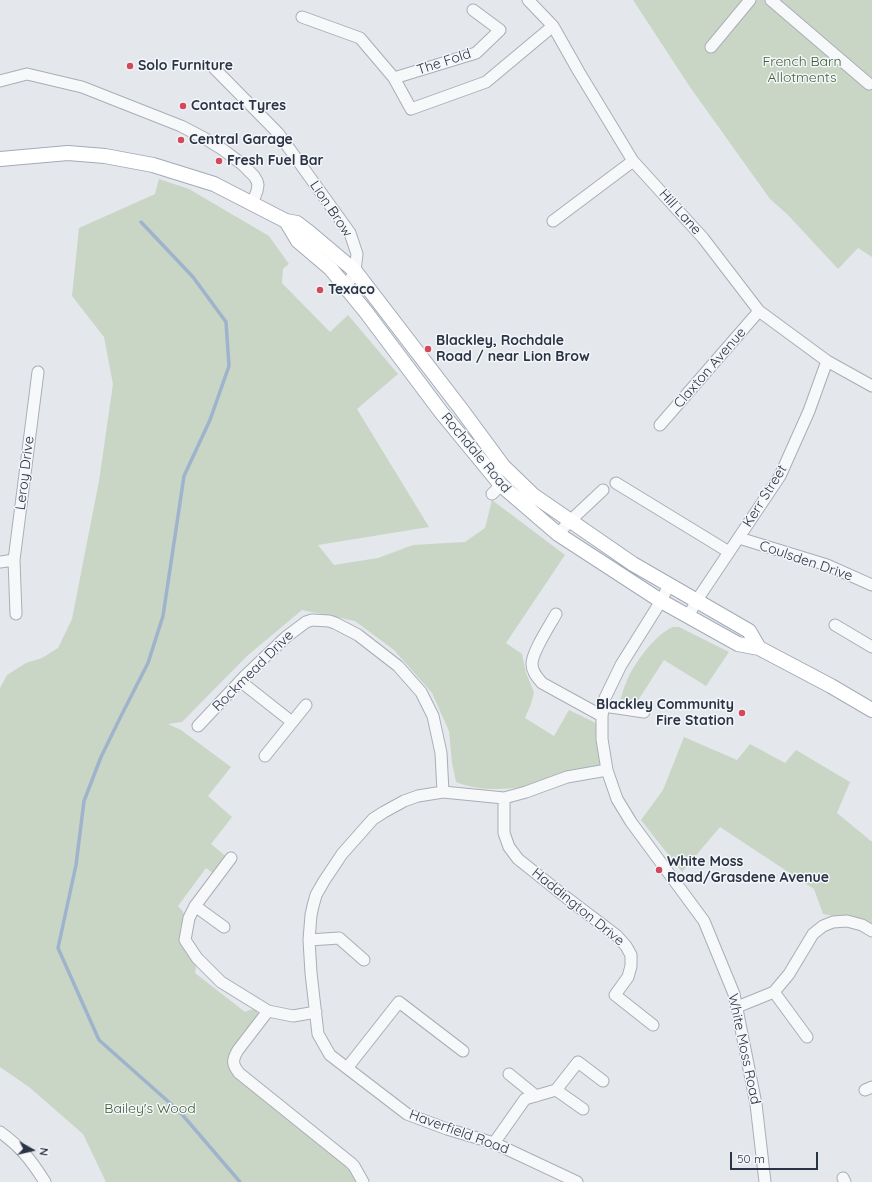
<!DOCTYPE html>
<html>
<head>
<meta charset="utf-8">
<style>
	body { margin:0 }
	#map { position:relative; width:872px; height:1182px; overflow:hidden; background:#e4e7ec; font-family:Quicksand,sans-serif }
	canvas { display:block }
	.north { position:absolute; left:12px; top:1130px; width:40px; height:40px; -webkit-text-stroke:3px #f4f6f9; paint-order:stroke; rotate:98deg; font-size:11px; font-weight:700; line-height:16px; text-align:center; color:#2b3445 }
	.north::after { content:''; display:block; margin:auto; width:14px; height:18px; background:#2b3445; clip-path:polygon(50% 0,100% 100%,50% 72%,0 100%) }
	.scale { position:absolute; left:730px; top:1152px; width:88px; height:18px; box-sizing:border-box; border:2px solid #2b3445; border-top:0; padding-left:5px; font-size:12px; line-height:14px; white-space:nowrap; color:#2b3445; -webkit-text-stroke:3px #f4f6f9; paint-order:stroke }
</style>
</head>
<body>
<div id="map">
<canvas width="872" height="1182"></canvas>
<div class="north">N</div>
<div class="scale">50 m</div>
</div>
<script>
const g = document.querySelector('canvas').getContext('2d');
g.lineJoin = 'round';
function paint(path, color) {
  g.fillStyle = color;
  g.fill(path, 'evenodd');
}
function stroke(path, color, width, dash) {
  g.strokeStyle = color;
  g.lineWidth = width;
  g.lineCap = dash ? 'butt' : 'round';
  g.setLineDash(dash || []);
  g.stroke(path);
}
function label(font, color, halo, rows, align = 'center') {
  g.font = font + ' Quicksand,sans-serif';
  g.lineWidth = 3;
  g.setLineDash([]);
  g.textBaseline = 'middle';
  g.strokeStyle = halo;
  g.fillStyle = color;
  for (const [text, x, y, turn = 0] of rows) {
    g.save();
    g.translate(x, y);
    g.rotate((+turn || 0) * Math.PI / 180);
    g.textAlign = isNaN(turn) ? turn : align;
    if (halo) g.strokeText(text, 0, 0);
    g.fillText(text, 0, 0);
    g.restore();
  }
}
const green = new Path2D(`
	M633,0H872V257L858,248L838,269L788,215L770,199L690,87Z
	M159,179L189,189L269,236L289,264L283,269L282,283L330,332L348,315L398,374L357,409L429,527L318,545L334,565L378,558L413,545L465,542L485,528L492,500L565,555L506,643L522,654L526,673L534,692L531,704L525,718L554,736L569,710L600,725L601,768C556,779 502,800 456,782L452,763L449,731L432,693L394,650L355,621L302,610L247,656L182,722L168,724L181,730L231,767L208,796L232,817L211,844L228,858L215,875L206,868L178,906C180,908 183,911 184,914C185,918 182,922 181,926C180,932 181,942 184,948C189,959 199,960 195,973L245,1012C252,1008 257,1008 259,1017L230,1060L350,1166L359,1182H106L83,1134L29,1087L0,1067V688L7,675L26,663L42,658L58,648L72,619L99,481L113,384L104,337L72,296L79,228L155,194Z
	M673,627H679L729,652L706,686L664,660L637,702L640,707L620,701C622,695 623,689 626,683C632,666 655,634 673,627Z
	M684,737L737,760L750,744L785,763L796,750L850,782L837,813L871,841H872V924L823,914L814,889L720,827L682,872L641,820L663,790Z`);
const stream = new Path2D(`
	M141,222L193,277L226,322L229,366L210,420L184,476L163,616L148,663L121,716L101,757L84,801L76,865L58,948L99,1040L180,1112L240,1182`);
const minor = new Path2D(`
	M528,0L553,26L579,72L633,161L703,238L759,311L827,361L872,386
	M771,0L869,84
	M302,17L360,38L394,78L411,109L486,82L553,26
	M711,47L750,0
	M214,68L278,133L350,233L357,254L355,271L346,287
	M394,78L476,53L500,30L473,10
	M0,81L27,74L82,87L181,126L204,138L222,149L242,164L254,176L257,181L258,185L257,191L252,204
	M553,221L633,161
	M660,425L759,311
	M616,483L729,552
	M492,494L501,485
	M558,534L571,520L603,490
	M739,538L827,565L872,585
	M14,560L16,614
	M0,562L14,560L38,372
	M669,585L661,601L621,665L605,698L602,716V739L607,770L617,799L631,822L704,921L734,994L756,1104L765,1182
	M556,614C550,625 532,652 532,664C532,672 537,677 542,683L602,716
	M688,616L701,594L780,476L809,411L827,361
	M835,625L872,647
	M240,681L292,722
	M604,706L644,712
	M198,726L245,676L286,637L306,622L312,620L329,621L335,623L358,635L398,666L421,692L433,716L441,753L443,792
	M265,756L306,705
	M504,798V833L509,847L518,859L567,898L617,936L626,946L631,955V966L628,977L615,995L653,1025
	M231,858L195,906L189,918L185,940L197,958L221,982L268,1011L293,1016L316,1012
	M195,906L224,927
	M309,940L339,938L364,960
	M774,992L807,1037
	M737,1007L774,992L789,974L813,934L823,926L833,922L847,921L862,925L872,931
	M268,1011L238,1050C232,1060 232,1064 239,1073L351,1163L354,1166L363,1182
	M347,1068L399,1002L463,1051
	M509,1074L536,1096
	M556,1090L583,1109
	M865,1090L872,1087
	M0,1132C21,1147 31,1160 45,1182
	M494,1143L525,1099L556,1090L578,1062L603,1081
	M843,1178L845,1182
	M577,1182L494,1143L447,1129L407,1114L330,1055L318,1034L311,973L309,940L311,915L313,906L316,895L324,881L342,854L373,819L384,812L404,801L418,796L443,792L504,798L526,792L567,777L607,770`);
const major = new Path2D(`
	M0,159L68,153L105,156L153,165L214,184L286,221L297,223L310,233L355,271L461,409L503,466L533,495L633,564L749,631L759,648
	M286,221L298,241L331,269L366,312L441,412L501,485L558,534L661,601L738,644L759,648L831,686L872,710`);
const markers = [
	[130,66,4,"#d1495b"],
	[183,106,4,"#d1495b"],
	[181,140,4,"#d1495b"],
	[219,161,4,"#d1495b"],
	[320,290,4,"#d1495b"],
	[428,349,4,"#d1495b"],
	[742,713,4,"#d1495b"],
	[659,870,4,"#d1495b"]
];
const streetNames = [
	["The Fold",444,62,-18],
	["Lion Brow",331,209,56],
	["Hill Lane",680,212,48],
	["Claxton Avenue",710,368,-49],
	["Rochdale Road",476,453,50],
	["Leroy Drive",25,473,-83],
	["Kerr Street",765,496,-58],
	["Coulsden Drive",806,561,19],
	["Rockmead Drive",253,671,-45],
	["Haddington Drive",578,907,39],
	["White Moss Road",744,1049,78],
	["Haverfield Road",459,1132,20]
];
const parkNames = [
	["French Barn",802,62],
	["Allotments",802,78],
	["Bailey's Wood",150,1109]
];
const poiNames = [
	["Solo Furniture",138,66],
	["Contact Tyres",191,106],
	["Central Garage",189,140],
	["Fresh Fuel Bar",227,161],
	["Texaco",328,290],
	["Blackley, Rochdale",436,341],
	["Road / near Lion Brow",436,357],
	["Blackley Community",734,705,"right"],
	["Fire Station",734,721,"right"],
	["White Moss",667,862],
	["Road/Grasdene Avenue",667,878]
];
paint(green, '#c9d6c5');
stroke(stream, '#9fb4cc', 3.5);
stroke(minor, '#a9aeb7', 13);
stroke(major, '#a3abb8', 16);
stroke(minor, '#f7f8fa', 11);
stroke(major, '#fff', 14);
for (const [x, y, r, color] of markers) {
  const dot = new Path2D();
  dot.arc(x, y, r, 0, 2 * Math.PI);
  g.fillStyle = color;
  g.fill(dot);
  stroke(dot, '#f4f6f9', 1.5);
}
label('14px', '#2b3445', '#f4f6f9', streetNames);
label('14px', '#3f6138', '#f4f6f9', parkNames);
label('bold 14px', '#2b3445', '#f4f6f9', poiNames, 'left');
</script>
</body>
</html>
